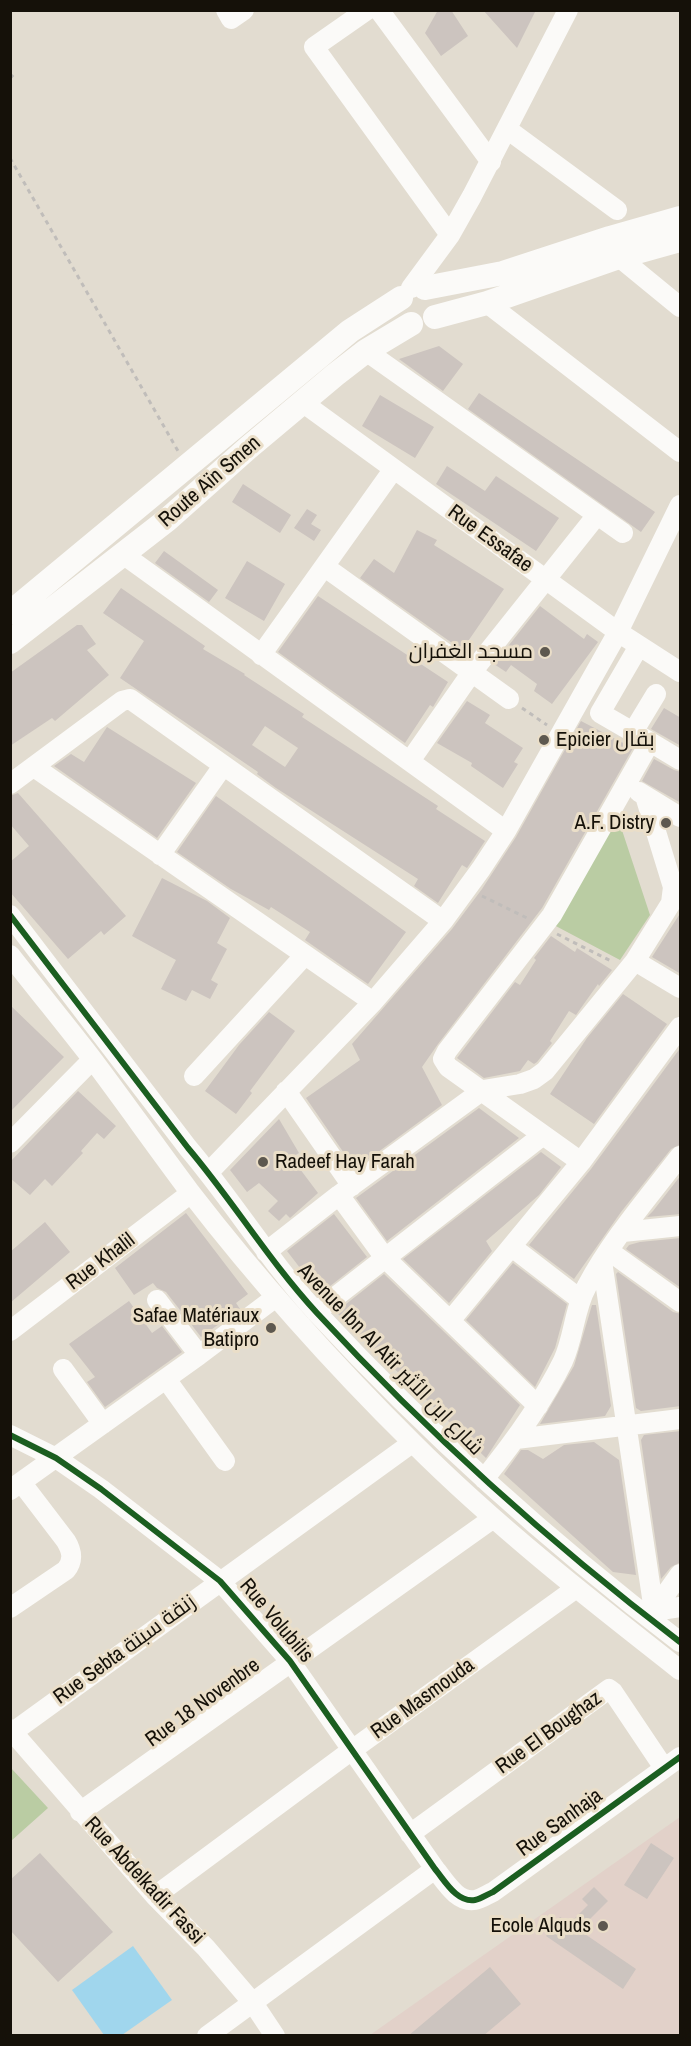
<!DOCTYPE html>
<html>
<head>
<meta charset="utf-8">
<style>
	body { margin:0 }
	#map { position:relative; width:691px; height:2046px; overflow:hidden; background:#e2dcd0; font-family:"Archivo Narrow",sans-serif }
	canvas { display:block }
	.frame { position:absolute; inset:0; border:12px solid #151109; pointer-events:none }
</style>
</head>
<body>
<div id="map">
<canvas width="691" height="2046"></canvas>
<div class="frame"></div>
</div>
<script>
const g = document.querySelector('canvas').getContext('2d');
g.lineJoin = 'round';
function paint(path, color) {
  g.fillStyle = color;
  g.fill(path, 'evenodd');
}
function stroke(path, color, width, dash) {
  g.strokeStyle = color;
  g.lineWidth = width;
  g.lineCap = dash ? 'butt' : 'round';
  g.setLineDash(dash || []);
  g.stroke(path);
}
function label(font, color, halo, rows, align = 'center') {
  g.font = font + ' "Archivo Narrow",Cairo,sans-serif';
  g.lineWidth = 6;
  g.setLineDash([]);
  g.textBaseline = 'middle';
  g.strokeStyle = halo;
  g.fillStyle = color;
  for (const [text, x, y, turn = 0] of rows) {
    g.save();
    g.translate(x, y);
    g.rotate((+turn || 0) * Math.PI / 180);
    g.textAlign = isNaN(turn) ? turn : align;
    if (halo) g.strokeText(text, 0, 0);
    g.fillText(text, 0, 0);
    g.restore();
  }
}
const education = new Path2D(`
	M680,1817V2035H370Z`);
const green = new Path2D(`
	M617,815L650,915L620,960L552,924Z
	M11,1768L48,1808L11,1841H10Z`);
const water = new Path2D(`
	M133,1946L172,2000L122,2035H104L72,1990Z`);
const building = new Path2D(`
	M438,10H451L468,36L441,56L425,33Z
	M483,10H536L517,48Z
	M439,346L463,364L443,391L399,359Z
	M479,393L655,512L641,532L468,409Z
	M380,395L434,427L415,458L362,426Z
	M447,466L485,491L496,476L559,518L536,551L436,484Z
	M243,484L291,515L280,533L232,502Z
	M307,509L317,515L311,524L321,530L314,541L294,528Z
	M417,530L437,540L434,545L504,589L462,650L360,578L374,559L394,573Z
	M164,551L218,590L209,602L155,563Z
	M247,561L285,584L264,621L225,598Z
	M121,588L205,646L203,649L245,674L244,675L304,714L302,717L438,806L436,809L485,841L467,868L462,865L438,903L414,886L418,879L276,788L257,774L258,772L120,678L144,641L103,613ZM265,726L298,748L285,767L252,745Z
	M318,596L448,682L433,707L430,705L405,743L278,652Z
	M540,606L584,639L587,634L598,642L552,704L534,691L537,684L511,665L506,672L494,664Z
	M77,625H82L96,644L87,650L109,675L55,721L52,718L10,746V673Z
	M467,701L490,715L485,723L523,748L514,762L518,764L503,788L471,766L472,763L437,743Z
	M664,708L681,718V746L651,729Z
	M581,721L633,748L542,908L438,1044L422,1067L442,1105L355,1169L306,1098L360,1060L352,1044L452,929L482,889L516,837Z
	M107,727L196,783L157,838L54,766L71,754L84,762Z
	M654,759L674,770L681,772V803L642,781Z
	M18,793L126,916L104,935L101,931L68,959L10,892V862L29,846L10,824V796Z
	M216,796L406,932L368,984L305,940L310,932L271,907L269,910L231,889L177,852Z
	M162,878L207,901L230,918L217,943L227,949L211,980L218,984L210,999L192,990L186,1001L161,989L176,960L132,936Z
	M681,912V974L652,957Z
	M551,936L575,952L577,948L612,970L599,986L598,984L576,1015L569,1011L550,1041L552,1043L537,1062L534,1064L528,1060L520,1071L484,1078L457,1058L515,982L520,985L536,960L534,958Z
	M623,994L667,1024L594,1124L550,1094L587,1038Z
	M10,1005L64,1057L10,1112Z
	M269,1012L295,1031L250,1091L252,1093L236,1114L205,1091L239,1045Z
	M681,1047V1144L671,1149L621,1212L574,1279L529,1245L591,1169Z
	M78,1091L116,1126L104,1139L97,1133L81,1151L83,1153L52,1186L45,1179L30,1195L10,1178V1162Z
	M479,1108L519,1138L387,1241L356,1198Z
	M279,1119L299,1153L294,1156L300,1162L297,1165L318,1193L290,1218L286,1214L279,1221L268,1211L278,1201L259,1183L247,1192L230,1170Z
	M541,1152L561,1167L539,1195L486,1241L492,1251L449,1303L403,1259Z
	M681,1175V1214L647,1217L653,1211Z
	M186,1213L248,1294L236,1303L240,1309L201,1337L166,1292L157,1288L153,1283L134,1295L115,1268Z
	M334,1214L367,1257L320,1294L287,1251Z
	M45,1222L70,1252L10,1303V1252Z
	M681,1238V1288L626,1249L629,1245L640,1242Z
	M513,1263L567,1304L555,1348L535,1387L466,1320Z
	M618,1272L673,1312L681,1314V1406L641,1411L636,1408L616,1274Z
	M384,1274L520,1405L486,1458L336,1312Z
	M129,1301L152,1333L162,1326L182,1352L105,1407L87,1382L95,1377L69,1344Z
	M592,1305H596L611,1406L605,1416L540,1424L574,1366Z
	M681,1431V1562L671,1567L661,1579L641,1440L644,1435Z
	M594,1442L619,1460L636,1575L613,1572L504,1474L521,1450H528L543,1459L564,1445Z
	M651,1843L674,1858L647,1899L624,1885Z
	M40,1853L113,1932L58,1982L10,1930V1880Z
	M594,1887L608,1901L579,1930L636,1969L623,1989L546,1936L560,1917L570,1923L588,1905L582,1899Z
	M490,1967L521,2004L483,2036H408Z`);
const path = new Path2D(`
	M10,74L16,80
	M10,158L178,451
	M522,708L547,725
	M482,896L527,918
	M557,934L613,962`);
const minor = new Path2D(`
	M226,10L231,19L244,10
	M367,10L314,47L450,235
	M379,10L491,162
	M507,129L617,210
	M619,257L680,307
	M411,288L450,235L472,196L568,10
	M487,303L680,452
	M366,351L623,533
	M302,402L618,632L680,672
	M124,555L506,831
	M325,567L509,699
	M639,646L600,713L650,742
	M261,655L393,470
	M633,732L656,694
	M410,761L472,672L597,515
	M34,767L373,1002
	M10,784L122,701L130,699L443,921
	M639,792L680,817
	M160,855L223,766
	M10,915L188,1148C233,1201 269,1261 317,1313C428,1433 550,1543 680,1642
	M10,955C38,991 66,1025 93,1060C126,1104 157,1148 190,1192C258,1280 333,1364 413,1443C496,1526 588,1598 680,1670
	M635,961L680,988
	M194,1076L305,955
	M286,1091L352,1186
	M10,1143L92,1060
	M581,1162L448,1067L443,1059L447,1051L552,915L650,742L680,760
	M209,1172L373,1002L443,921L481,869L506,831L618,632L680,505
	M339,1195L385,1258L538,1406
	M623,1232L680,1226
	M512,1247L581,1300
	M609,1251L680,1302
	M266,1252L339,1195L483,1090L520,1084L534,1079L545,1071L635,961L671,903L673,887L645,796
	M602,1261L654,1611L680,1607
	M157,1300L199,1355
	M316,1312L543,1135
	M450,1321L581,1162L680,1027
	M10,1331L191,1193
	M63,1369L103,1424
	M166,1379L225,1461
	M10,1435L56,1458L101,1489L220,1581L290,1661L435,1869C445,1881 457,1903 475,1900C481,1899 488,1894 493,1892L680,1757
	M516,1439L680,1419
	M484,1479C514,1442 542,1404 563,1361C574,1337 574,1309 587,1286C612,1239 648,1198 680,1156
	M10,1490L199,1355L276,1297
	M10,1608L66,1570C74,1560 72,1551 66,1541L21,1482
	M650,1616L680,1574
	M10,1729L155,1896L206,1948L253,2003L275,2036
	M13,1732L412,1443
	M80,1812L492,1519
	M410,1834L609,1689L613,1692L664,1768
	M155,1896L352,1750L575,1589
	M207,2036L435,1869`);
const major = new Path2D(`
	M425,288L503,273L610,238L680,218
	M435,317L487,303L619,257L680,240
	M10,613L350,331L401,298
	M10,642L167,520L248,448L335,375L366,351L411,324`);
const cycleway = new Path2D(`
	M10,915L188,1148C233,1201 269,1261 317,1313C428,1433 550,1543 680,1642
	M10,1435L56,1458L101,1489L220,1581L290,1661L435,1869C445,1881 457,1903 475,1900C481,1899 488,1894 493,1892L680,1757`);
const markers = [
	[545,652,6,"#5d584f"],
	[544,740,6,"#5d584f"],
	[666,823,6,"#5d584f"],
	[263,1162,6,"#5d584f"],
	[271,1328,6,"#5d584f"],
	[603,1926,6,"#5d584f"]
];
const streetNames = [
	["Route Aïn Smen",210,482,-41],
	["Rue Essafae",490,539,36],
	["Rue Khalil",101,1262,-37],
	["Avenue Ibn Al Atir شارع ابن الأثير",390,1360,46],
	["Rue Volubilis",276,1621,50],
	["Rue Sebta زنقة سبتة",125,1650,-36],
	["Rue Masmouda",423,1699,-36],
	["Rue 18 Novenbre",203,1703,-36],
	["Rue El Boughaz",549,1733,-36],
	["Rue Sanhaja",560,1823,-36],
	["Rue Abdelkadir Fassi",144,1881,47]
];
const poiNames = [
	["مسجد الغفران",533,652],
	["Epicier بقال",556,740,"left"],
	["A.F. Distry",654,823],
	["Radeef Hay Farah",275,1162,"left"],
	["Safae Matériaux",259,1316],
	["Batipro",259,1340],
	["Ecole Alquds",591,1926]
];
paint(education, '#e2d1c9');
paint(green, '#bacca3');
paint(water, '#a0d6ed');
paint(building, '#ccc4bf');
stroke(path, '#c0bdba', 3, [4.5, 4.5]);
stroke(minor, '#fbfaf8', 20);
stroke(major, '#fbfaf8', 24);
stroke(cycleway, '#1b5e20', 6);
for (const [x, y, r, color] of markers) {
  const dot = new Path2D();
  dot.arc(x, y, r, 0, 2 * Math.PI);
  g.fillStyle = color;
  g.fill(dot);
  stroke(dot, '#eadec8', 2);
}
label('21px', '#151109', '#eadec8', streetNames);
label('21px', '#151109', '#eadec8', poiNames, 'right');
</script>
</body>
</html>
